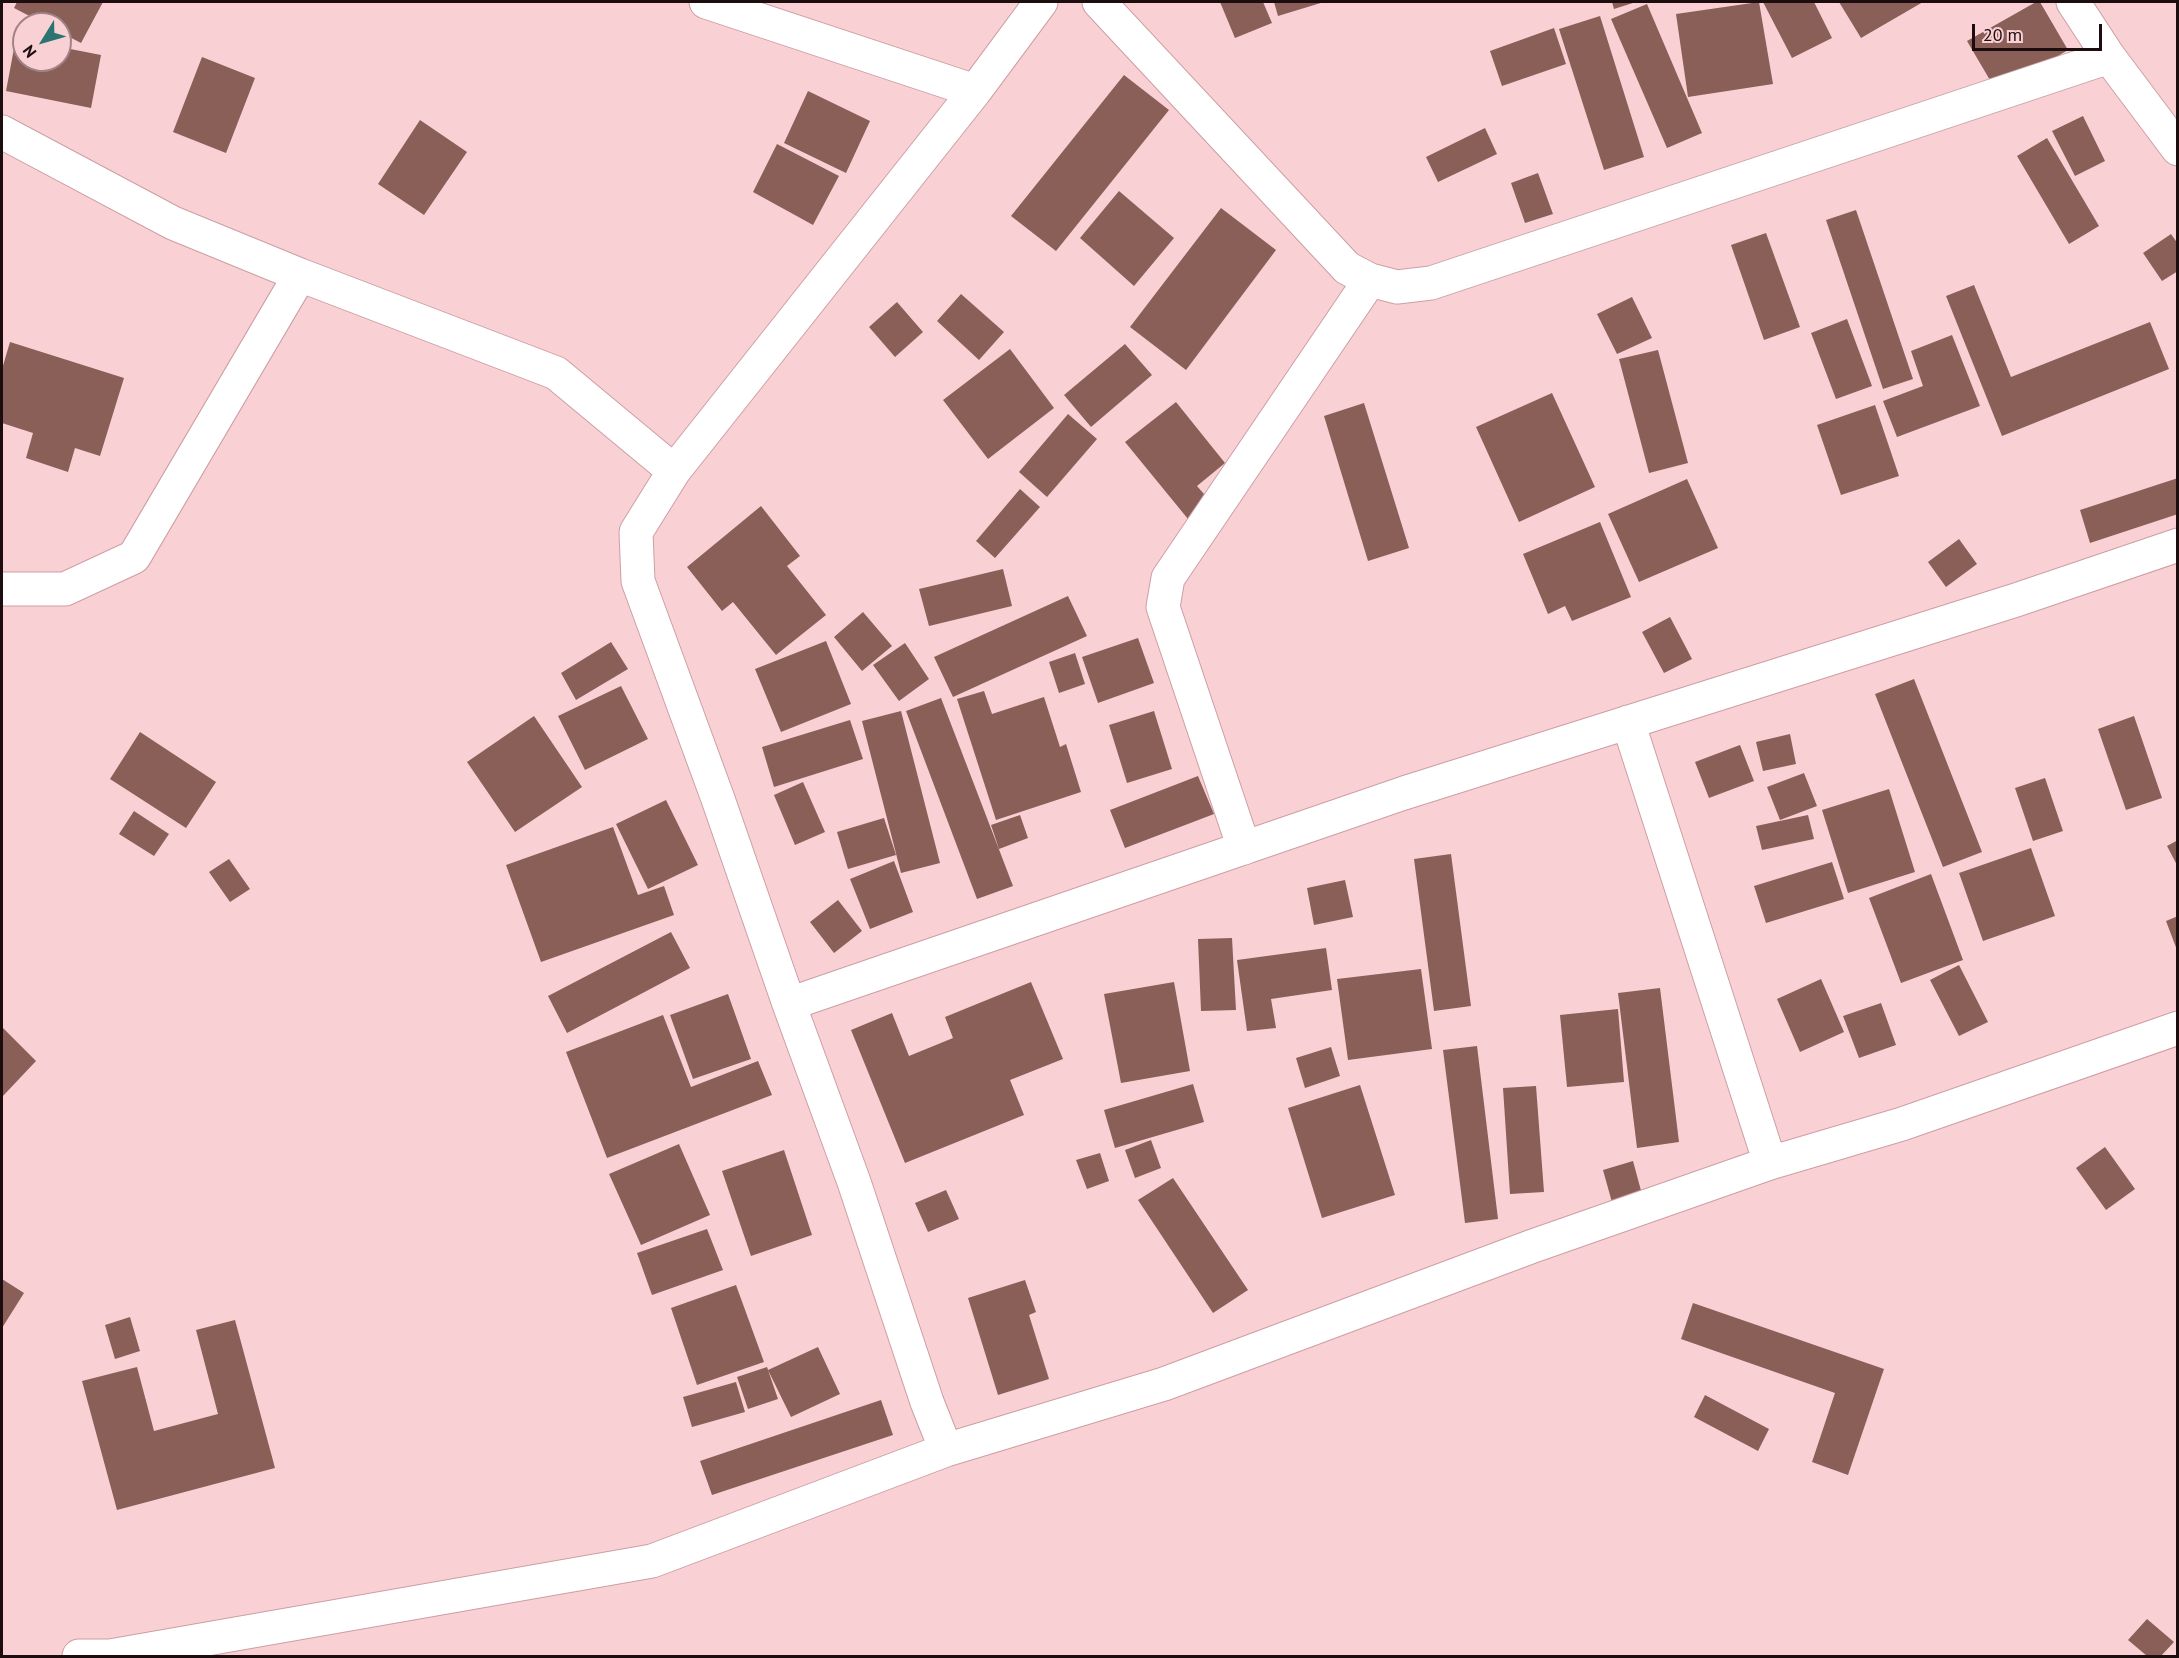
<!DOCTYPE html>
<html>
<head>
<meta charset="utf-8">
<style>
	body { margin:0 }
	#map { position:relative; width:2179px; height:1658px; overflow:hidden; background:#f9d1d5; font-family:"PT Sans",sans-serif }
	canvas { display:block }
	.frame { position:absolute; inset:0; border:3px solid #1d0d0f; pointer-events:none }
	.north { position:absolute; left:12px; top:12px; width:60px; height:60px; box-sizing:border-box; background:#f9d1d5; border:2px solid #a18386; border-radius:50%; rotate:233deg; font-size:16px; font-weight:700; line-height:24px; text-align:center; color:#1d0d0f }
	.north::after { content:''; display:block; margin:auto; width:21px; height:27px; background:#2b7472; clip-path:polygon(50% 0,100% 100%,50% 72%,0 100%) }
	.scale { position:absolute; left:1972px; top:24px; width:130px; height:27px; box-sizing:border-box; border:3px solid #1d0d0f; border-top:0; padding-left:8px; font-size:18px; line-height:21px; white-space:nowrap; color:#1d0d0f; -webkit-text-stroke:4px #f9d1d5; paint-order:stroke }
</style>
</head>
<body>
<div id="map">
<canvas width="2179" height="1658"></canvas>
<div class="frame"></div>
<div class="north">N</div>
<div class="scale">20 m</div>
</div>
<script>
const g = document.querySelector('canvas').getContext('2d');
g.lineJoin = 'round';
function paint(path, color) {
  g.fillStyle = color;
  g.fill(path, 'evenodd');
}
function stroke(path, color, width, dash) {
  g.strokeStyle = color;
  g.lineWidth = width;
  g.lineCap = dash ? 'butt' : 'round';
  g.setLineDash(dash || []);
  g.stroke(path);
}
const building = new Path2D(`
	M17,2H103L81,43L60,32V24H45L14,8Z
	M1220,2H1263L1272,23L1235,38Z
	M1274,2H1324L1278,16Z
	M1612,2H1636L1614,9Z
	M1759,2L1773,84L1688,97L1676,14Z
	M1763,2H1814L1832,38L1792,58Z
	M1839,2H1923L1861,38Z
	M2036,2H2040L2068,50L1997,92L1967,41Z
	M1647,4L1702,133L1667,148L1611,19Z
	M1600,16L1644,157L1604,170L1559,29Z
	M1554,28L1566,64L1502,86L1490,51Z
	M16,38L24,40V60H60V47L101,55L91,108L6,91Z
	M202,57L255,78L226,153L173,132Z
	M1124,75L1169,110L1056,251L1011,216Z
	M808,91L870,121L846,173L784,143Z
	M2083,116L2105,161L2075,176L2052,131Z
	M420,120L467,152L424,215L378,184Z
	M1485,128L1497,154L1438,182L1426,157Z
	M2047,138L2099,226L2069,244L2017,156Z
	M777,144L839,176L813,225L753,192Z
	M1538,173L1553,214L1525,223L1511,183Z
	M1119,191L1174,238L1134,286L1080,238Z
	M1221,208L1276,250L1186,370L1130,327Z
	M1856,210L1913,379L1883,389L1826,220Z
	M1766,233L1800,327L1764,340L1731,245Z
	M2171,234L2178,244V271L2162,281L2143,253Z
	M1974,285L2011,377L2150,322L2169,369L2002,436L1946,296Z
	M961,294L1004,332L979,360L937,321Z
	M1632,297L1652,338L1617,354L1597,314Z
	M897,302L923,332L895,357L869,327Z
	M1847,319L1872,386L1836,399L1811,333Z
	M1952,335L1980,406L1897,437L1883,401L1923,386L1911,351Z
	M10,342L124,378L100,456L75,448L68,472L26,458L33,433L2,423V369Z
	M1125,344L1152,375L1091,427L1064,395Z
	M1010,349L1054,408L988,459L943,400Z
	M1658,350L1688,463L1649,473L1619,359Z
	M1552,393L1595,487L1519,522L1476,427Z
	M1176,402L1225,463L1197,486L1210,501L1188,519L1125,442Z
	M1364,403L1409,548L1368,561L1324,416Z
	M1875,405L1899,476L1841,495L1817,425Z
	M1068,414L1097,439L1047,497L1019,472Z
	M2178,478V514L2090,543L2080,510Z
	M1687,479L1718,548L1639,582L1608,514Z
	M1020,489L1040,507L995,558L976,541Z
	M761,506L800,556L787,566L826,615L776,655L733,602L722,611L687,567Z
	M1600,522L1631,597L1572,621L1565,606L1548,614L1523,554Z
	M1959,539L1977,564L1946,587L1928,562Z
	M1003,569L1012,606L929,626L919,589Z
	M1068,596L1087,636L953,697L934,657Z
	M863,612L892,646L862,671L834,637Z
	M1670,617L1692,659L1664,673L1642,632Z
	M1138,638L1154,683L1098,703L1082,657Z
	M826,641L851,704L781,732L755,669Z
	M611,642L628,669L576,700L561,673Z
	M905,643L929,679L899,701L873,665Z
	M1075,653L1085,684L1059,693L1049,662Z
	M1914,679L1982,852L1943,867L1875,694Z
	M621,686L648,739L585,770L558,716Z
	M984,691L992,714L1044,697L1060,747L1066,744L1081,792L996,820L957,699Z
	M941,698L1013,886L977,899L906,711Z
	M901,711L940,863L901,873L862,721Z
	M1154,711L1172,769L1127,783L1109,725Z
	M534,716L582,787L515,832L467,762Z
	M2134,716L2162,798L2126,810L2098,729Z
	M850,720L863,759L774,787L762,747Z
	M140,732L216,782L186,828L110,779Z
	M1790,734L1796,764L1763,771L1756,742Z
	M1740,745L1754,781L1709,798L1695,762Z
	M1804,773L1817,806L1780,820L1767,787Z
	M1198,776L1214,814L1125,848L1110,810Z
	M2045,778L2063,831L2033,841L2015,788Z
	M803,782L825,832L795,845L774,795Z
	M1889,789L1915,872L1848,893L1822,810Z
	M666,800L698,865L648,889L616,824Z
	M134,811L169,834L154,856L119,834Z
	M1020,815L1028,838L999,849L991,825Z
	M1808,815L1814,839L1762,850L1756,826Z
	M884,818L896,855L848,869L837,832Z
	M613,827L638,895L664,886L674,915L541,962L506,865Z
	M2178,840V867L2167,846Z
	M2031,848L2055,916L1983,941L1959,873Z
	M1451,854L1471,1006L1434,1011L1414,859Z
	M229,859L250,889L230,902L209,872Z
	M894,861L913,912L870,929L850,879Z
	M1832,862L1844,899L1766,923L1754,886Z
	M1931,874L1963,960L1901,983L1869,898Z
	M1345,880L1353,917L1314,925L1307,888Z
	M838,900L862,931L834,953L810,922Z
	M2178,916V950H2177L2166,921Z
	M671,932L690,968L567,1033L548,996Z
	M1232,938L1236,1010L1201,1011L1198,939Z
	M1326,948L1332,990L1271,999L1276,1028L1247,1031L1237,960Z
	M1959,965L1988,1022L1959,1036L1930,980Z
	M1421,969L1432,1049L1348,1060L1337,979Z
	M1821,979L1844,1032L1800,1052L1777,999Z
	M1031,982L1063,1059L1010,1080L1024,1115L905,1163L851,1030L892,1013L909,1056L953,1038L945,1017Z
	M1174,982L1190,1071L1121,1083L1104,994Z
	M1660,988L1679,1142L1637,1148L1618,993Z
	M728,994L751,1059L693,1079L670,1015Z
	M1881,1003L1896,1045L1859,1058L1843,1016Z
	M1618,1009L1624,1082L1567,1087L1560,1015Z
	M663,1015L691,1087L758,1061L772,1095L607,1158L566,1052Z
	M2,1027L36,1061L2,1097Z
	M1477,1046L1498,1219L1465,1223L1443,1050Z
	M1331,1047L1340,1076L1305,1088L1296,1058Z
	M1193,1084L1204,1122L1115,1148L1104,1110Z
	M1360,1085L1395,1195L1322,1218L1288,1108Z
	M1536,1086L1544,1192L1510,1194L1503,1088Z
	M1151,1140L1161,1168L1135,1178L1125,1150Z
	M679,1144L710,1215L641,1245L609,1174Z
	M2105,1147L2135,1189L2106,1210L2076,1168Z
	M784,1150L812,1235L751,1256L722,1171Z
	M1100,1153L1109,1181L1087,1189L1076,1160Z
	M1633,1161L1643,1198L1613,1206L1603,1170Z
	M1173,1178L1248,1290L1213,1313L1138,1200Z
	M946,1190L959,1219L928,1232L915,1203Z
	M707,1229L723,1270L652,1295L637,1253Z
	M2,1279L24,1293L2,1328Z
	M1025,1280L1036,1312L1029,1315L1049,1379L998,1395L968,1298Z
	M736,1285L764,1362L697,1385L671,1308Z
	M1693,1303L1884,1369L1848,1475L1812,1462L1835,1393L1681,1339Z
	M130,1317L140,1351L115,1359L105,1325Z
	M235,1320L275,1468L117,1510L82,1381L137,1367L154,1431L218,1414L196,1330Z
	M818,1347L840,1394L791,1417L768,1370Z
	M767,1367L778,1399L748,1409L737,1377Z
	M736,1382L745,1412L692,1427L683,1397Z
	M1705,1395L1769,1429L1758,1451L1694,1417Z
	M881,1400L893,1435L712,1495L700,1461Z
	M2147,1619L2174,1642L2161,1656H2147L2128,1640Z`);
const street = new Path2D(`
	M706,2L975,91
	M1099,2L1347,268L1370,280L1397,287L1431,283L2109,57
	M2073,2L2109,57L2178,149
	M2,132L173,223L300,275L556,373L674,471
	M2,589H65L134,557L300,275
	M1628,722L1770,1163
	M1244,848L1163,607L1168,578L1370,280
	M789,1004L1404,793L2016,600L2178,545
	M946,1450L927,1402L854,1182L789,1004L718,799L638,581L636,532L674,471L975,91L1041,2
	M79,1656H110L652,1561L946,1450L1164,1384L1533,1246L1770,1163L1902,1124L2178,1028`);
paint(building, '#895f57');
stroke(street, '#cd9ea3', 35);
stroke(street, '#fff', 33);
</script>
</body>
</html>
